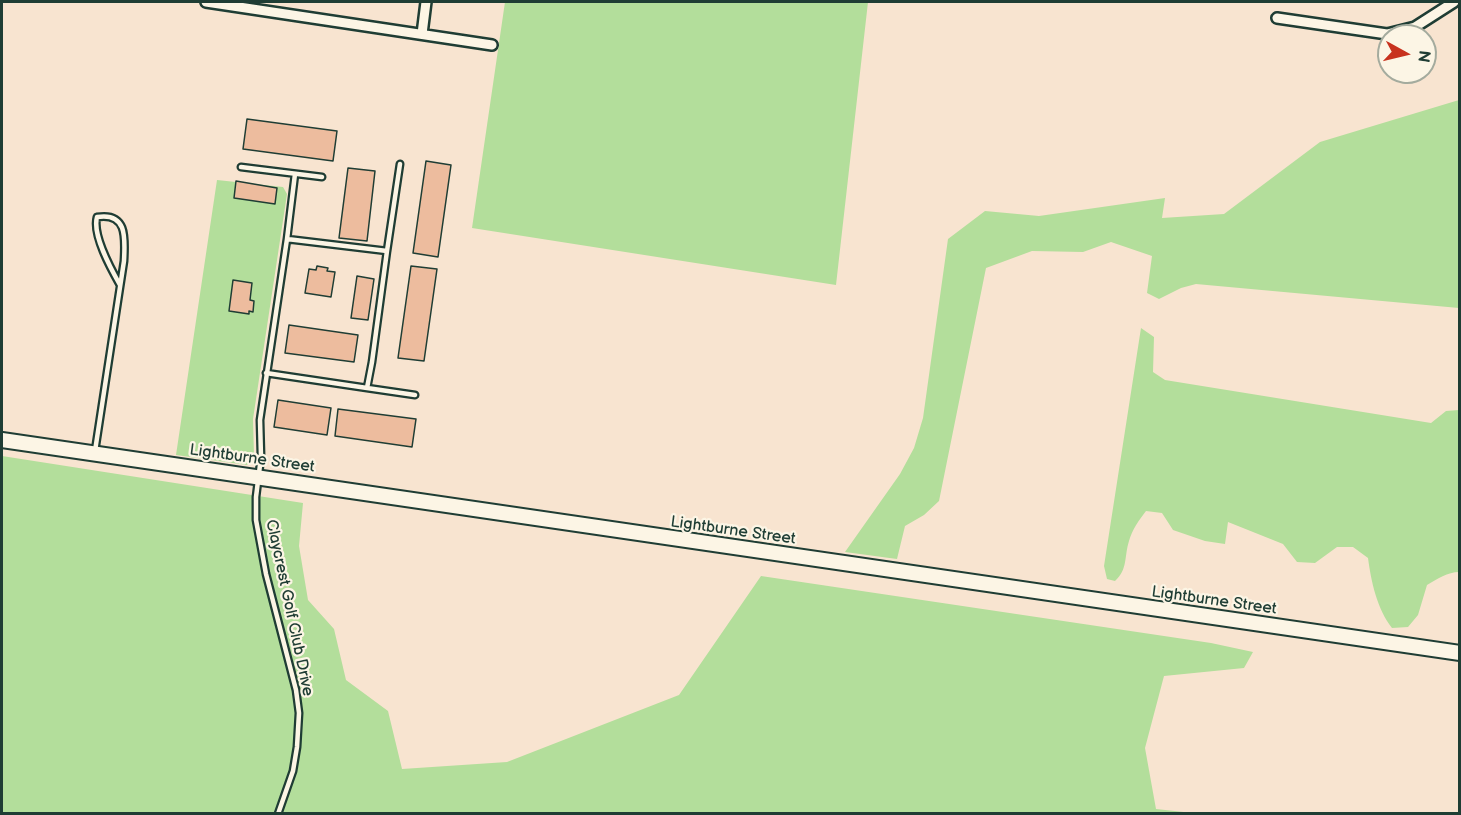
<!DOCTYPE html>
<html>
<head>
<meta charset="utf-8">
<style>
	body { margin:0 }
	#map { position:relative; width:1461px; height:815px; overflow:hidden; background:#f8e4d0; font-family:"Balsamiq Sans",sans-serif }
	canvas { display:block }
	.frame { position:absolute; inset:0; border:3px solid #1f3d34; pointer-events:none }
	.north { position:absolute; left:1377px; top:24px; width:60px; height:60px; box-sizing:border-box; background:#fcf5e5; border:2px solid #a4ab9e; border-radius:50%; rotate:98deg; font-size:16px; font-weight:700; line-height:24px; text-align:center; color:#1f3d34 }
	.north::after { content:''; display:block; margin:auto; width:21px; height:27px; background:#c8321e; clip-path:polygon(50% 0,100% 100%,50% 72%,0 100%) }
</style>
</head>
<body>
<div id="map">
<canvas width="1461" height="815"></canvas>
<div class="frame"></div>
<div class="north">N</div>
</div>
<script>
const g = document.querySelector('canvas').getContext('2d');
g.lineJoin = 'round';
function paint(path, color) {
  g.fillStyle = color;
  g.fill(path, 'evenodd');
}
function stroke(path, color, width, dash) {
  g.strokeStyle = color;
  g.lineWidth = width;
  g.lineCap = dash ? 'butt' : 'round';
  g.setLineDash(dash || []);
  g.stroke(path);
}
function label(font, color, halo, rows, align = 'center') {
  g.font = font + ' "Balsamiq Sans",sans-serif';
  g.lineWidth = 4.5;
  g.setLineDash([]);
  g.textBaseline = 'middle';
  g.strokeStyle = halo;
  g.fillStyle = color;
  for (const [text, x, y, turn = 0] of rows) {
    g.save();
    g.translate(x, y);
    g.rotate((+turn || 0) * Math.PI / 180);
    g.textAlign = isNaN(turn) ? turn : align;
    if (halo) g.strokeText(text, 0, 0);
    g.fillText(text, 0, 0);
    g.restore();
  }
}
const green = new Path2D(`
	M505,2H868L836,285L472,228Z
	M1459,100V308L1196,284L1181,288L1159,299L1147,293L1152,256L1111,242L1083,252L1032,251L986,268L939,501L924,515L905,526L897,559L845,552L900,474L914,448L923,418L948,239L985,211L1039,216L1165,198L1162,218L1224,214L1320,142Z
	M217,180L283,187L287,194L253,419L254,456L247,465L176,455Z
	M1141,328L1154,337L1153,372L1165,380L1431,423L1446,411L1459,410V572C1448,572 1437,579 1427,585L1418,615L1408,627L1392,628C1377,609 1371,581 1368,558L1353,547H1337L1315,563L1297,562L1283,544L1228,522L1225,544L1205,541L1173,530L1162,513L1146,511C1139,520 1132,530 1129,541C1124,557 1128,569 1115,581L1107,579L1104,566Z
	M2,456L303,503L299,546L308,600L334,629L346,680L388,711L402,769L507,762L679,695L761,576L1211,643L1253,652L1244,668L1164,676L1145,748L1156,809L1193,813H2Z`);
const building = new Path2D(`
	M247,119L337,131L333,161L243,149Z
	M426,161L451,165L438,257L413,253Z
	M348,168L375,171L367,241L339,238Z
	M236,181L277,188L275,204L234,198Z
	M317,266L328,268L327,271L335,272L331,297L305,293L309,269L316,270Z
	M411,266L437,269L424,361L398,358Z
	M357,276L374,279L368,320L351,318Z
	M233,280L252,283L250,300L254,301L253,312L249,311V314L229,311Z
	M289,325L358,335L354,362L285,353Z
	M278,400L331,408L327,435L274,427Z
	M338,409L416,419L412,447L335,436Z`);
const lane = new Path2D(`
	M241,167L322,177
	M287,239L295,174
	M387,251L400,164
	M266,373L367,388L372,362L387,251L287,239L260,420L261,457L256,497V520L266,574L296,690L299,713L297,747L293,771L278,814
	M367,388L415,395
	M95,451L124,261C125,239 128,212 97,217C92,235 111,269 120,285`);
const street = new Path2D(`
	M206,2L492,45
	M1277,18L1387,34L1415,27L1454,2
	M422,34L426,2`);
const secondary = new Path2D(`
	M2,440L1460,653`);
const streetNames = [
	["Lightburne Street",252,459,8],
	["Lightburne Street",733,531,8],
	["Lightburne Street",1214,601,8],
	["Claycrest Golf Club Drive",289,608,78]
];
paint(green, '#b3de9b');
paint(building, '#edbc9e');
stroke(building, '#1f3d34', 1.5);
stroke(lane, '#1f3d34', 9);
stroke(street, '#1f3d34', 14);
stroke(secondary, '#1f3d34', 18);
stroke(lane, '#fcf5e5', 4.5);
stroke(street, '#fcf5e5', 9);
stroke(secondary, '#fcf5e5', 14);
label('16px', '#1f3d34', '#fcf5e5', streetNames);
</script>
</body>
</html>
